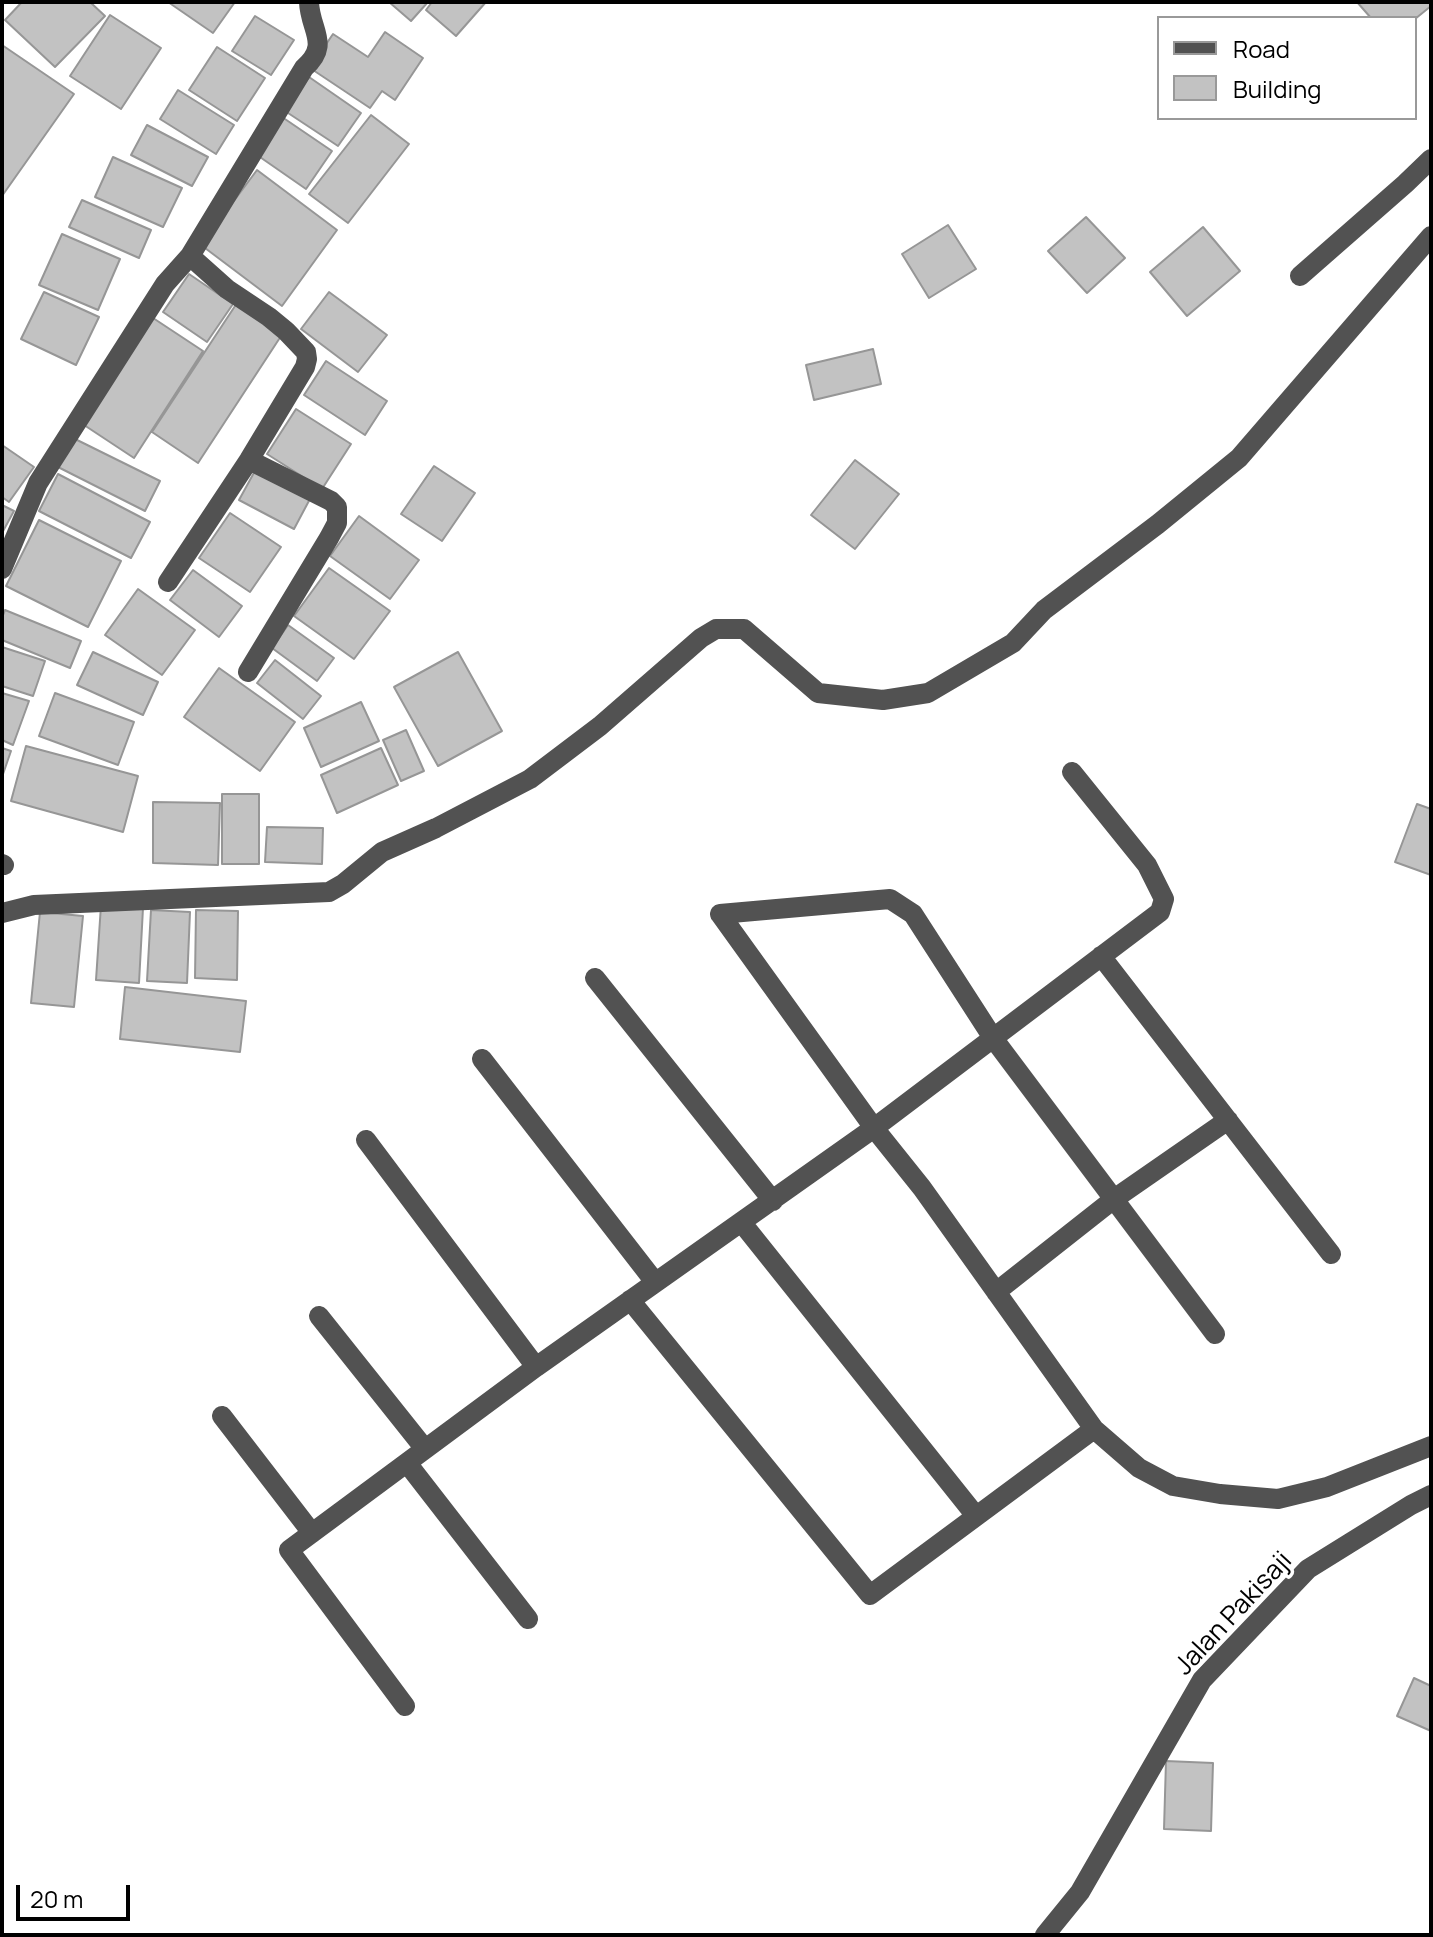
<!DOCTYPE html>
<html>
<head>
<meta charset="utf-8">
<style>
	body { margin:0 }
	#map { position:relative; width:1433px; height:1937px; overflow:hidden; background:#fff; font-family:Manrope,sans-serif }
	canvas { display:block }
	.frame { position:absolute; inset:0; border:4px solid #000; pointer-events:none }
	.legend { position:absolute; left:1157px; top:16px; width:260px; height:104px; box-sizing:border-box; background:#fff; border:2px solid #999; margin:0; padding:10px 14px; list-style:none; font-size:24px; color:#000 }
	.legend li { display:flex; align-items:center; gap:16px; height:40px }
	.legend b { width:40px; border:2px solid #999 }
	.scale { position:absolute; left:16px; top:1885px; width:114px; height:36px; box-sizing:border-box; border:4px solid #000; border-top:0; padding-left:10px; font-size:24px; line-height:28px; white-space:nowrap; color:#000; -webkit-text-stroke:6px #fff; paint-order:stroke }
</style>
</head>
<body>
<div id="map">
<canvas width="1433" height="1937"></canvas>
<div class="frame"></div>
<ul class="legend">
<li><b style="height:10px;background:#525252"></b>Road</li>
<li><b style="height:22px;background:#c2c2c2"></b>Building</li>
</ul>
<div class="scale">20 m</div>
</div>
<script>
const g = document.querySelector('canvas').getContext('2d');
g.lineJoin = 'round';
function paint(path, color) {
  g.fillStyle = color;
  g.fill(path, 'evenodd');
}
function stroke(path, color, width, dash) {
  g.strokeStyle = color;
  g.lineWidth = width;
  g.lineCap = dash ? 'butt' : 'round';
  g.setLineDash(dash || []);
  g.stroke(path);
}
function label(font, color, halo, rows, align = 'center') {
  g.font = font + ' Manrope,sans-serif';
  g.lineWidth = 7;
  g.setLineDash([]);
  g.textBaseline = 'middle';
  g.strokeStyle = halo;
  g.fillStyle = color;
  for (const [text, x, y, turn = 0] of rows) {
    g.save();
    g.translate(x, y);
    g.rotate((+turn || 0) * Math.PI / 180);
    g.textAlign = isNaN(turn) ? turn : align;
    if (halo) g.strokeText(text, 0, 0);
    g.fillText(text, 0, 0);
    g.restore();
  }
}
const building = new Path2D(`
	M22,2H90L105,16L55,67L5,20Z
	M168,2H235L213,33Z
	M389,2H428L411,21Z
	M432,2H486L456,36L426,10Z
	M1357,2H1431V6L1415,19V18H1371Z
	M110,15L161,48L121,109L70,76Z
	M255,16L294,40L271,75L232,51Z
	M385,32L423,58L395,100L382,91L370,108L310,68L333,34L368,57Z
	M2,45L74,94L2,196Z
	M217,47L265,78L237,121L189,90Z
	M309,77L361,113L338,146L285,111Z
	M178,90L234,125L216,154L160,119Z
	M371,115L409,144L348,223L309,194Z
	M282,117L332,151L306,189L257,155Z
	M147,125L208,157L192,186L131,155Z
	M113,157L182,188L163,227L95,197Z
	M257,170L337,230L282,306L201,245Z
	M82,200L151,230L139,258L69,227Z
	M1086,217L1125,258L1087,293L1048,251Z
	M948,225L976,269L929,298L902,254Z
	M1203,227L1240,271L1187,316L1150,272Z
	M62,234L120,259L98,310L39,285Z
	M189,274L233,304L207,342L163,312Z
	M44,292L99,317L76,365L21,339Z
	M329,292L387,335L358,372L301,329Z
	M237,303L283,333L198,463L152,432Z
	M150,316L203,351L134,458L81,423Z
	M873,349L881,384L814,400L806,365Z
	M326,361L387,401L365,435L304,395Z
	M296,409L351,444L322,489L267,454Z
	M69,436L160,481L145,511L54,465Z
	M2,445L34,467L9,502L2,497Z
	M855,460L899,494L855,549L811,515Z
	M434,466L475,493L442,541L401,514Z
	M256,469L311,497L294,529L239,500Z
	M58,474L150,522L131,558L39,511Z
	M2,505L14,511L2,533Z
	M230,513L281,547L250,592L199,558Z
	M359,516L419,560L390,599L330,556Z
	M39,520L121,561L88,627L6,586Z
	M329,568L390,611L354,659L294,616Z
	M193,570L242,606L219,637L170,600Z
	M138,589L195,630L162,675L105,635Z
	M5,610L81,641L70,668L2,640V618Z
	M288,625L334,658L317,681L272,648Z
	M2,647L45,661L33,696L2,686Z
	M93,652L158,682L143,715L77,685Z
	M458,652L502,731L438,766L394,687Z
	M275,660L321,696L303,719L257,683Z
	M219,668L295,722L260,771L184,717Z
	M2,693L29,701L13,745L2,740Z
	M55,693L134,722L118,765L39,736Z
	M361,702L379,741L321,767L304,728Z
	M406,730L424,771L401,781L383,740Z
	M26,746L138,776L123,832L11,801Z
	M2,748L11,751L2,777Z
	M381,748L398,785L337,813L321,775Z
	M222,794H259V864H222Z
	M153,802L220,803L218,865L153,863Z
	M1417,804L1431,809V875L1395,862Z
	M267,827L323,828L322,864L265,862Z
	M101,905L143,908L139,983L96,980Z
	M151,910L190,912L187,983L147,981Z
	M196,910L238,911L237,980L195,978Z
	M40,912L83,916L74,1007L31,1003Z
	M125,987L246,1001L240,1052L120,1039Z
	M1414,1678L1431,1686V1731L1397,1716Z
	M1166,1761L1213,1763L1211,1831L1164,1829Z`);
const minor = new Path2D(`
	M1300,276L1405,184L1431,159
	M2,569L38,483L165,284L190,256L304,68C331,44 310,31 309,2
	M168,582L249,460L305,367L307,359L306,352L286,331L269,317L227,289L190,256
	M248,672L329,538L337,523V507L331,501L249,460
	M2,864L4,865
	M2,913L34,905L329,892L343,884L382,852L436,828L530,779L600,726L701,638L716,629H744L818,693L883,700L928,693L1013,643L1044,610L1158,524L1239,458L1431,236
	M720,914L874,1128L922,1188L1094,1429L1139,1468L1173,1486L1220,1494L1278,1499L1327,1487L1431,1446
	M720,914L890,899L913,914L993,1038L1215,1334
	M1101,956L1331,1254
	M595,978L773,1201
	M482,1059L655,1282
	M366,1140L536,1367
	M742,1223L976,1516
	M996,1292L1114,1199L1228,1120
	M630,1300L870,1595L1094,1429
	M319,1316L425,1449
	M222,1416L312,1533
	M407,1463L528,1619
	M405,1706L289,1550L536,1367L874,1128L1160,912L1164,899L1147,865L1072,772
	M1045,1935L1080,1892L1202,1680L1308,1569L1411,1505L1431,1495`);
const streetNames = [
	["Jalan Pakisaji",1234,1614,-47]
];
paint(building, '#c2c2c2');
stroke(building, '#969696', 2);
stroke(minor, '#525252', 20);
label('26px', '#000', '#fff', streetNames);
</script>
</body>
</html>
